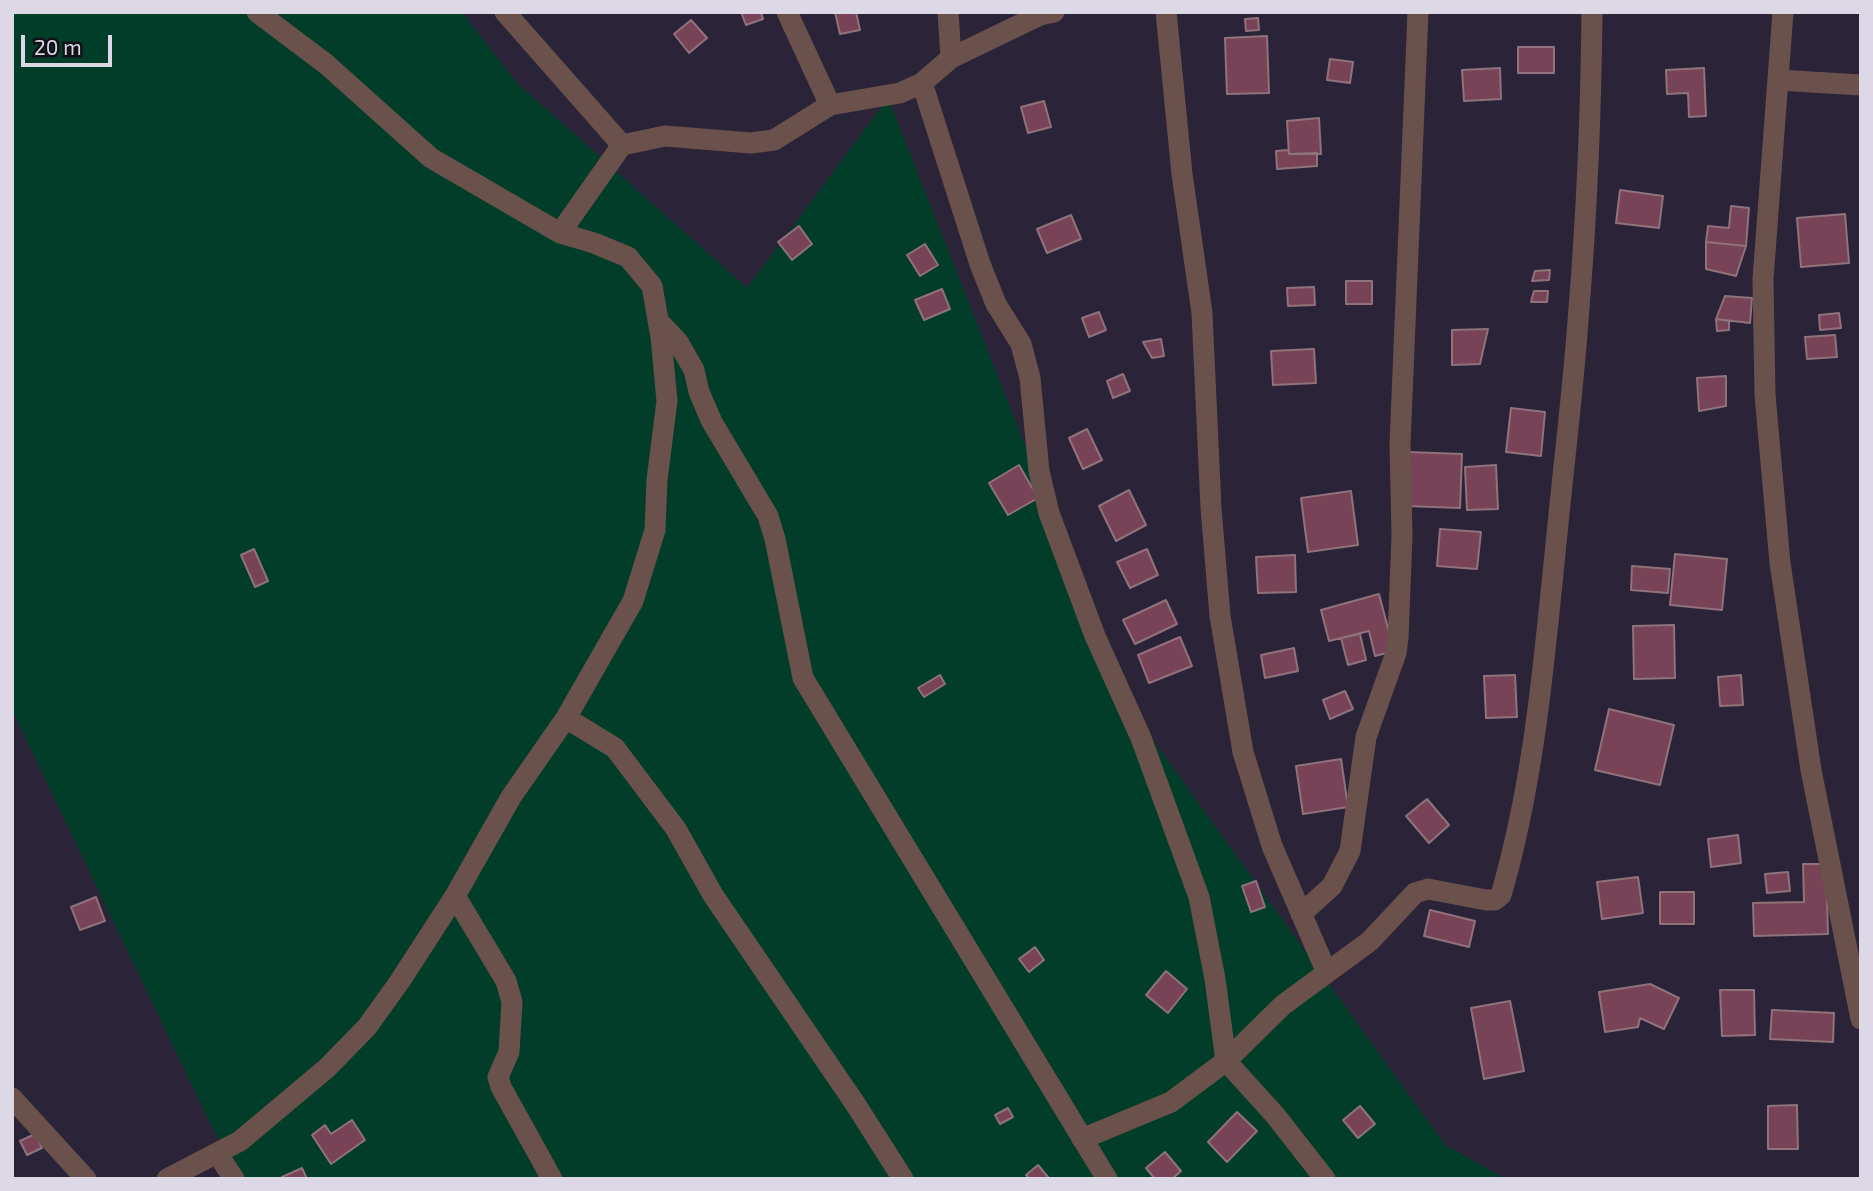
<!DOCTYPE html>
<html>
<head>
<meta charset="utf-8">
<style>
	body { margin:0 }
	#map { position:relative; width:1873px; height:1191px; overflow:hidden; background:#2b2439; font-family:"Exo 2",sans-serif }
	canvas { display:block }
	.frame { position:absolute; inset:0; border:14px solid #dcd8e6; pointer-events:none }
	.scale { position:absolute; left:21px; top:35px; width:91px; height:32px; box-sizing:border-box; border:4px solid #dcd8e6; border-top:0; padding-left:9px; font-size:21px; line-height:24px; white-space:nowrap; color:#dcd8e6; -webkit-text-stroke:5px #121019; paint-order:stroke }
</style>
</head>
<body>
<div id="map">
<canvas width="1873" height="1191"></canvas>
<div class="frame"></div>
<div class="scale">20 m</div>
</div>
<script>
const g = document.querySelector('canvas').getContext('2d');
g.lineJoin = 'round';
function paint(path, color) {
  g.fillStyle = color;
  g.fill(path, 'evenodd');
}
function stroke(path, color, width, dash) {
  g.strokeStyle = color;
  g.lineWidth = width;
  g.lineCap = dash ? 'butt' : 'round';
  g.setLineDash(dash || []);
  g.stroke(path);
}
const green = new Path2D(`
	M12,12H462L516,82L747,288L888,98L1127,704L1445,1145L1506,1179H240L208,1119L12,710Z`);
const building = new Path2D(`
	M741,12H761L763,19L746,25Z
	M835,12H856L860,30L840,34Z
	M1258,18L1259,30L1246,31L1245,19Z
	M691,20L707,38L689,53L674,34Z
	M1267,36L1269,93L1227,94L1225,38Z
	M1518,47H1554V73H1518Z
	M1330,59L1353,62L1350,83L1327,80Z
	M1500,68L1501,99L1464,101L1462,70Z
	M1704,68L1706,116L1689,117L1688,93L1667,94L1666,70Z
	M1044,101L1051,127L1028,133L1021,107Z
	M1319,118L1321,154H1289L1287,121Z
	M1288,150L1289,154L1317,153V166L1277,169L1276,151Z
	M1620,190L1663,196L1659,228L1616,223Z
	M1731,206L1749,208L1746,246L1706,242L1708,226L1729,228Z
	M1845,214L1849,263L1801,267L1797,218Z
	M1071,215L1081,239L1047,253L1037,229Z
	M799,226L812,244L792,260L778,242Z
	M1706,242L1746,246L1736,276L1706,269Z
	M925,244L938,265L920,276L907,255Z
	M1550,270L1549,280L1532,281L1535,271Z
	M1346,281H1372V304H1346Z
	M1314,287L1315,305L1288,306L1287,288Z
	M942,289L950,309L924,320L915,300Z
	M1534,291H1548L1547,302H1531Z
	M1725,296L1752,298L1750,323L1716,319Z
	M1099,312L1106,330L1089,337L1082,318Z
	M1839,313L1841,328L1820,330L1819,315Z
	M1716,319L1729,321V330L1717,331Z
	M1488,329L1480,364L1452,365V330Z
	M1835,335L1837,357L1807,359L1805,337Z
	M1161,339L1164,356L1152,358L1143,342Z
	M1314,349L1316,383L1273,385L1271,351Z
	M1123,374L1130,391L1113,398L1107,381Z
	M1726,376V406L1699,411L1697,378Z
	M1511,408L1545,412L1541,456L1506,452Z
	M1087,429L1102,460L1083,469L1069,438Z
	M1408,452L1462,454L1460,508L1406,506Z
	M1019,465L1038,498L1008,515L989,483Z
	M1496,465L1498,509L1467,510L1465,467Z
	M1129,490L1146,525L1116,541L1099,506Z
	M1351,491L1358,545L1308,552L1301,498Z
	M1440,529L1481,532L1477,569L1437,566Z
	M254,549L268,581L255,587L241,555Z
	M1147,549L1158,575L1130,588L1117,562Z
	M1675,554L1727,559L1722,610L1670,605Z
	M1295,555L1296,592L1258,593L1256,557Z
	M1632,566L1670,569L1668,593L1631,590Z
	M1379,594L1394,651L1375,656L1369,631L1329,641L1321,610Z
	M1166,600L1177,624L1135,644L1123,620Z
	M1674,625L1675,678L1634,679L1633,626Z
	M1360,634L1366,660L1348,665L1341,638Z
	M1180,637L1192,666L1149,683L1138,655Z
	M1294,648L1298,671L1265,678L1261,655Z
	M940,675L945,684L924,697L918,688Z
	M1515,675L1517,717L1486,718L1484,676Z
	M1741,675L1743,705L1720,706L1718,677Z
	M1345,691L1353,709L1330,719L1323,700Z
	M1609,709L1674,725L1660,785L1595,770Z
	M1341,759L1348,807L1303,814L1296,766Z
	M1427,799L1449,825L1429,843L1406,816Z
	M1738,835L1741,863L1711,867L1708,839Z
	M1803,864H1826L1828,934L1754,936L1753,903L1804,902Z
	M1788,872L1790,891L1767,893L1765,874Z
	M1638,877L1643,913L1602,919L1597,882Z
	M1256,881L1265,907L1251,912L1242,886Z
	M1660,892H1694V924H1660Z
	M96,897L105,921L80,930L71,907Z
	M1430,910L1475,921L1469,947L1424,936Z
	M1035,947L1044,960L1029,972L1019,959Z
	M1166,971L1187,989L1168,1013L1146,995Z
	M1650,984L1679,998L1664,1029L1640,1018L1638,1027L1605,1032L1599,992Z
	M1720,990H1754L1755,1035L1722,1036Z
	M1510,1001L1524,1071L1484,1079L1471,1008Z
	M1772,1010L1834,1013L1833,1042L1770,1039Z
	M1797,1105L1798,1149H1768V1106Z
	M1360,1106L1375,1124L1358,1138L1343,1120Z
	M1008,1108L1013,1117L1000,1124L995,1115Z
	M1237,1112L1257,1131L1227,1162L1208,1142Z
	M352,1120L365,1140L331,1164L312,1135L325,1125L331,1134Z
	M35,1134L42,1148L27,1155L20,1141Z
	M1165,1152L1181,1171L1172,1179H1155L1146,1168Z
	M1038,1165L1048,1177L1046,1179H1030L1026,1175Z
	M302,1168L307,1179H283L282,1177Z`);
const minor = new Path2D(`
	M257,12L326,64L431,158L560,233L622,145L665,136L751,143L774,140L830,105L787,12
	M505,12L622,145
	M948,12L951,58
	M1166,12L1182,174L1202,313L1211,508L1220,616L1243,752L1272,846L1327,973
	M1783,12L1763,279L1765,395L1780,563L1811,770L1861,1019
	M1778,80L1861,85
	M922,83L980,264L996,304L1021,344L1030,378L1039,471L1049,513L1095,636L1141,738L1199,897L1215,979L1226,1061L1275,1115L1325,1179
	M830,105L900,93L922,83L951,58L1040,15L1054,12
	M659,322L678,342L694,370L699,392L712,422L768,516L775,539L803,678L1107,1179
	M566,718L615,748L676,829L713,895L856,1105L903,1179
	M455,896L506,981L512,1002L509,1052L498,1077L501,1087L552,1179
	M1301,914L1332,886L1350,851L1366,737L1396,653L1398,638L1402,536L1400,444L1418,12
	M12,1098L86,1179
	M1082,1139L1171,1102L1226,1061L1283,1005L1370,941L1415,893L1428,889L1486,900H1495L1501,895C1536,775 1545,649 1558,524C1565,453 1574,381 1579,308C1587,210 1591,111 1592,12
	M217,1153L234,1179
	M167,1179L240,1141L327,1068L367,1027L400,981L455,896L511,797L566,718L633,601L655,530L657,480L667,401L661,337L652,286L628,257L594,243L560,233`);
paint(green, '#023d2a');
paint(building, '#794357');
stroke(building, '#8f727b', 2);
stroke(minor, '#6a514b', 21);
</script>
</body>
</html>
